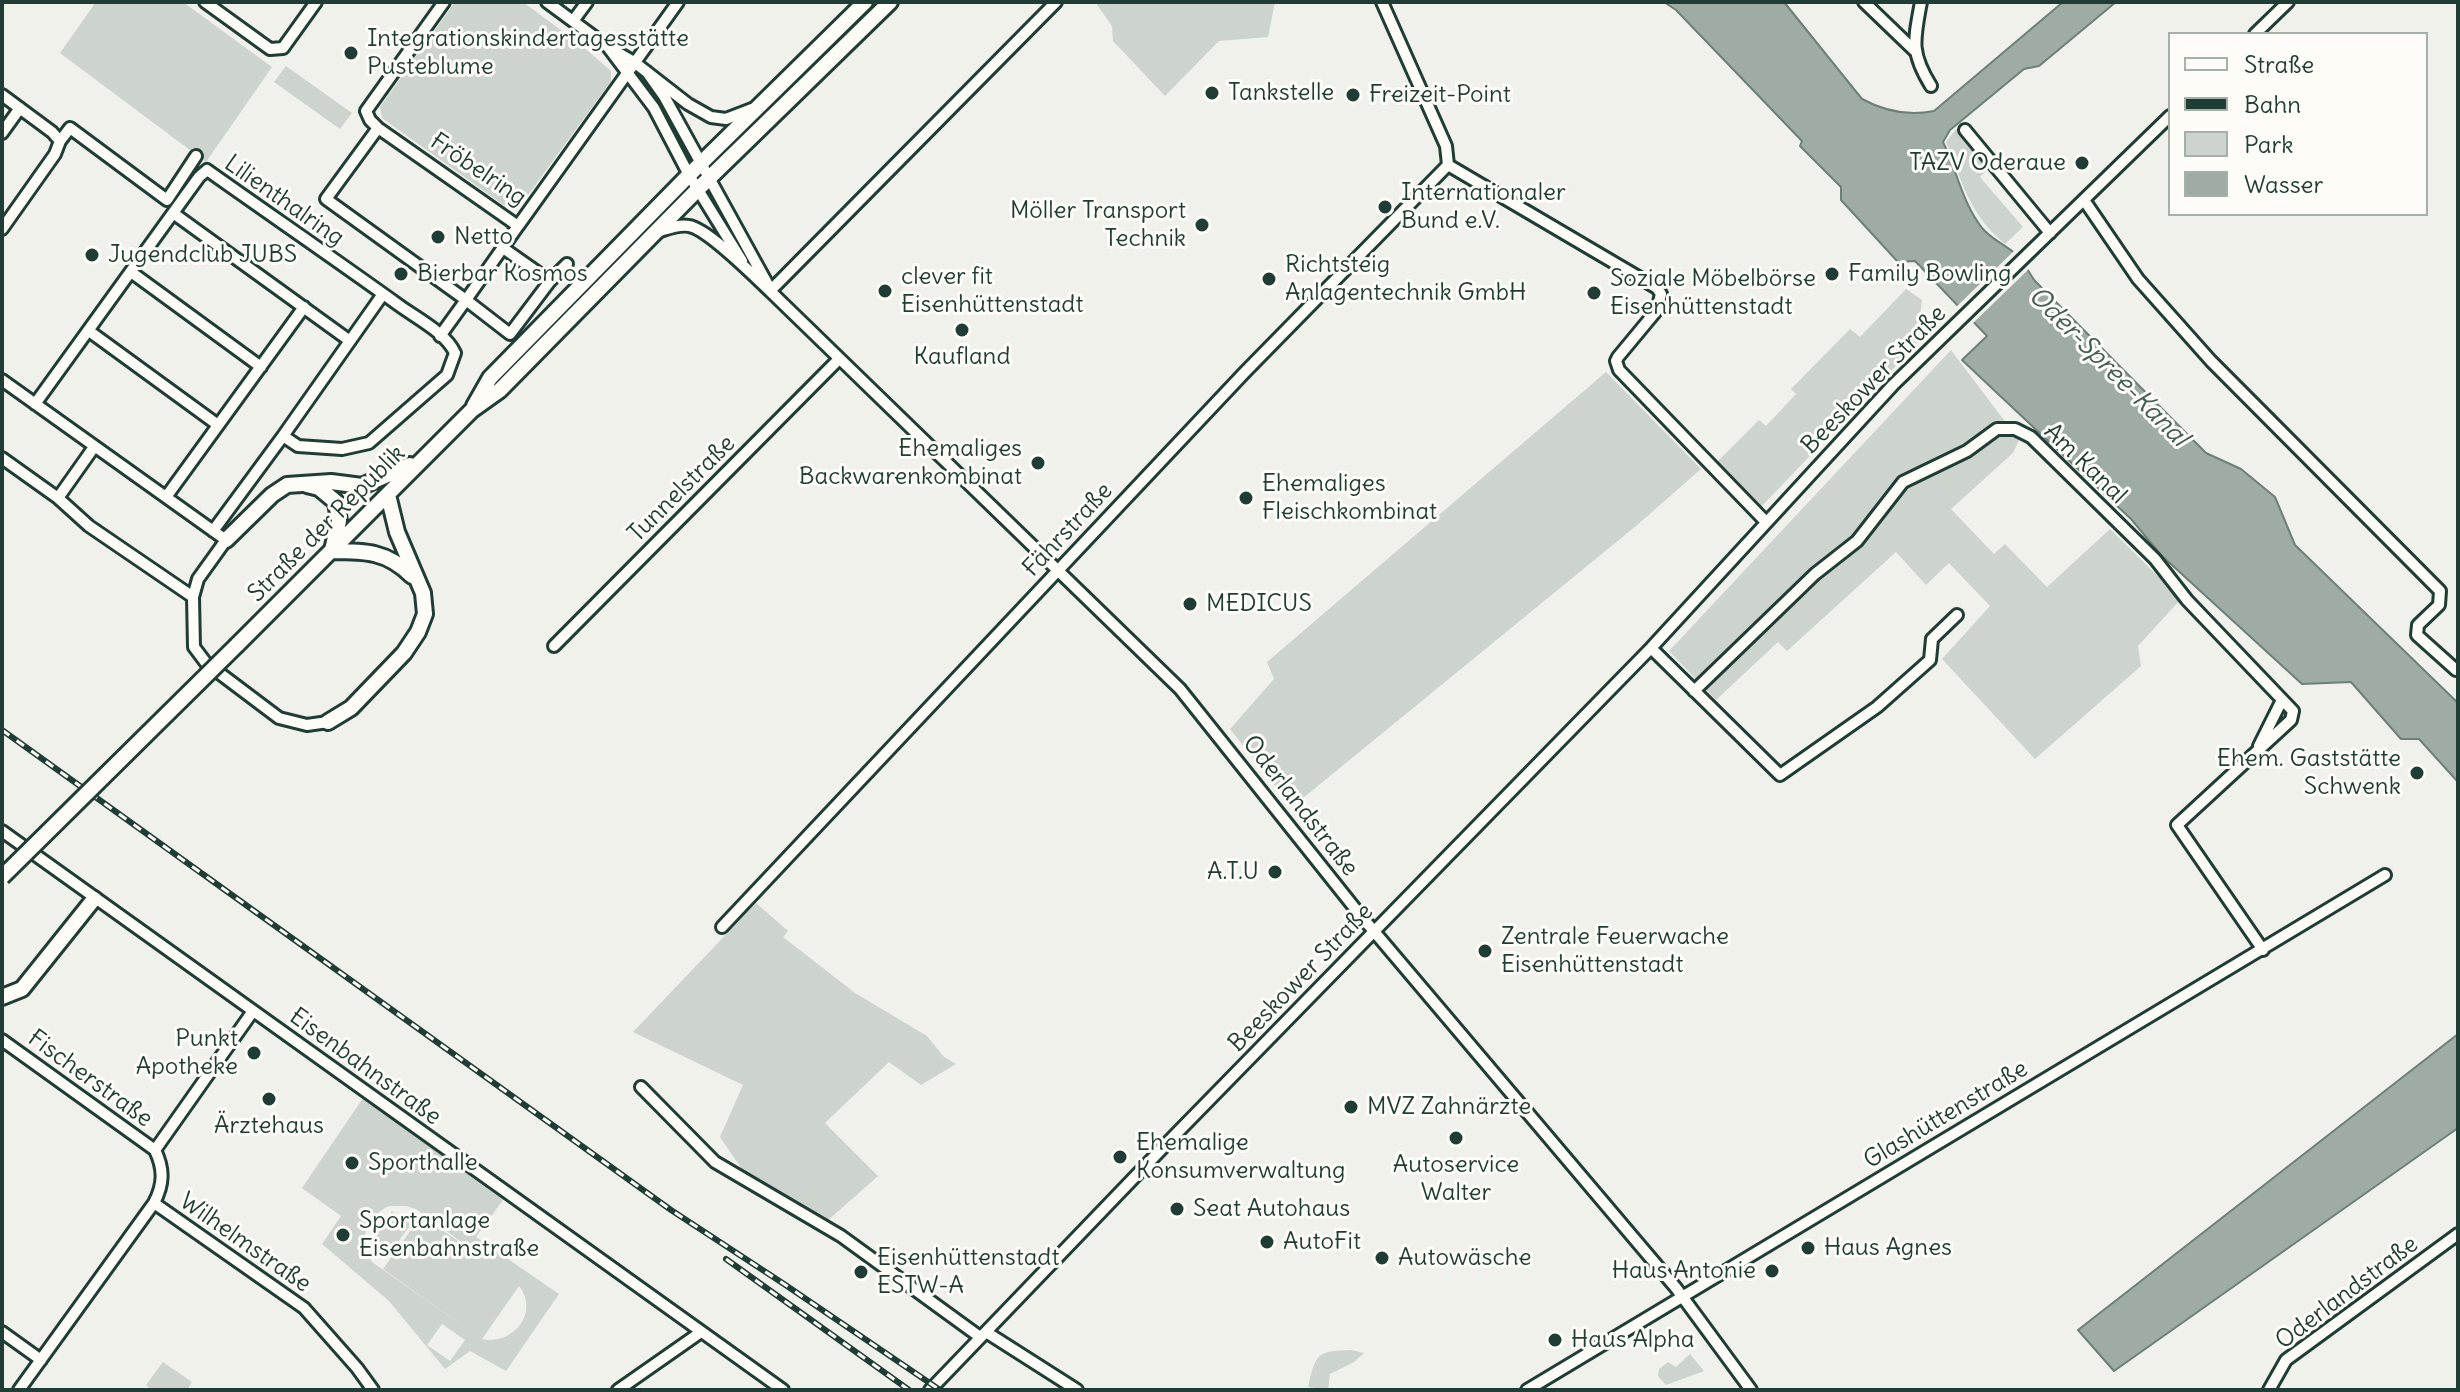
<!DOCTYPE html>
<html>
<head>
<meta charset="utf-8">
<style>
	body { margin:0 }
	#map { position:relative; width:2460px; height:1392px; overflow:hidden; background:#f0f1eb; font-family:Delius,sans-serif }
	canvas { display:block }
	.frame { position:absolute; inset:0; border:4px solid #1f3d34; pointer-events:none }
	.legend { position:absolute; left:2168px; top:32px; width:260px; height:184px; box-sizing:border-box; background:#fdfcf7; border:2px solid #a4b0a9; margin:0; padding:10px 14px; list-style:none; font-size:24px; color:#1f3d34 }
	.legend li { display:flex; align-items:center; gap:16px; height:40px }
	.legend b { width:40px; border:2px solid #a4b0a9 }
</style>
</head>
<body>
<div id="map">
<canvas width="2460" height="1392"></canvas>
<div class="frame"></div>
<ul class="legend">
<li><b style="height:10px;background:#fdfcf7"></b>Straße</li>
<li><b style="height:10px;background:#1f3d34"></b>Bahn</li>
<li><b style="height:22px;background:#cdd3cd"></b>Park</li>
<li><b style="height:22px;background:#9faca4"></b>Wasser</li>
</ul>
</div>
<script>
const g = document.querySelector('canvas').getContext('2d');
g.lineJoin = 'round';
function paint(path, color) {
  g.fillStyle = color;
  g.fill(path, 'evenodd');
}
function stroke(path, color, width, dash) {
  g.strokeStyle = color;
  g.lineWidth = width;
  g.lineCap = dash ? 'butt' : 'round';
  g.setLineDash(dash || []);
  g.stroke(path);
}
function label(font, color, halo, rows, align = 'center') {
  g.font = font + ' Delius,sans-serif';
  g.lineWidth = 6;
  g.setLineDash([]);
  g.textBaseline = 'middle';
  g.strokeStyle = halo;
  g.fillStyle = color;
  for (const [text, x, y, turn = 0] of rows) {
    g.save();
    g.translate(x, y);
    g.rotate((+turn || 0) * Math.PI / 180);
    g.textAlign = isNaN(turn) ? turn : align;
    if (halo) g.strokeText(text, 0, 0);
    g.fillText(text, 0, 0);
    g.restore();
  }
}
const green = new Path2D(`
	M96,2H183L272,67L206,162L60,53Z
	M455,2H523L581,45L611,71V81L523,202L519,207L509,209L382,118L380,107Z
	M1095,2H1275L1268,37L1219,41L1165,96L1113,41L1112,26Z
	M286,66L352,113L340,129L274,82Z
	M1956,129L1989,168L1980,177L2023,227L2005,244C1969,214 1963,184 1946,142Z
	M1906,289L1922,300L1916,345L1761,507L1718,461L1759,420L1766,426L1796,394L1791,389L1850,329L1860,337Z
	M1951,350L2019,440L2013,453L1951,509L1994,554L2005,544L2047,587L2110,529L2181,599L2138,646L2141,666L2035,759L1942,659L1990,606L1949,563L1926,585L1896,552L1787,651L1778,642L1716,700L1669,651Z
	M1606,372L1701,469L1636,526L1292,807L1230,729L1274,679L1267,662Z
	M756,903L788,931L783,937L855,993L927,1036L944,1057L956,1064L921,1085L889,1062L825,1123L878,1176L826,1222L746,1175L720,1137L743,1085L633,1032Z
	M363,1098L503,1200L476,1237L559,1294L506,1371L470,1351L445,1369L389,1301L322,1244L341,1216L302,1188ZM389,1206H406L416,1209L479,1255L421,1216L383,1269L480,1338L372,1262C358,1239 365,1218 389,1206ZM519,1286C540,1312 513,1346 482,1339ZM442,1324L465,1340L450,1361L427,1345Z
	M392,1211L411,1224L387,1257L369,1244Z
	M1351,1350L1364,1353L1354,1362L1330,1374L1328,1390L1308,1387C1316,1354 1316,1351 1351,1350Z
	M1690,1354L1704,1371L1666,1385L1658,1376L1659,1369L1668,1362L1676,1367Z
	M163,1362L192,1382L187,1390H152L146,1385Z`);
const water = new Path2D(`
	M1664,2H1784L1862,99C1884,111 1909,116 1934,111L2063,2H2116L2039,66L2024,69L1950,130L1943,142C1957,171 1962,202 1982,228C1992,240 2006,245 2017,255C2024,262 2029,273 2035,281L2206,453L2241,469L2275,497L2295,545L2458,703V782L2419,739H2401L2351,682L2302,684L2161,555L2131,519L1962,360L1987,336L1915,261L1898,262L1841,200V187L1800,146L1802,141L1676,10Z
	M2458,1034V1128L2114,1371L2078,1330Z`);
const pier = new Path2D(`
	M2015,250L2030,268L1971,325L1955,308Z`);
const minor = new Path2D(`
	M205,2L270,49L283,48L316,2
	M444,2L366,111L370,120L378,128L518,226L678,2
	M547,2L608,47L634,62L688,104L711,117L726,119L752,109
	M1864,2L1916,52
	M1921,2C1914,40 1910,52 1931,86
	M573,21L587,2
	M2255,34L2288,2
	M608,47L654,108L689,175L742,261
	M647,72L664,96L768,285
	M2,95L52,132L60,141L55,154L2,229
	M378,128L326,199L466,300L518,226
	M1965,130L2050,233
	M2,133L20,108
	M60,141L70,128L167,200L196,156
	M1448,165L1657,288L1661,294L1657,310L1618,357L1616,361L1619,370L1766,522
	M2084,200L2138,279L2211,361L2440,591L2439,605L2418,625L2417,635L2456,670
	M173,213L350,341
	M657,232C667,229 678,224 689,226C708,229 754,276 770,291L1180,689L1361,916L1676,1288L1751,1390
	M503,248L550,281
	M131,272L261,367
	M770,291L1056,2
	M89,331L218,425
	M440,336L466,300L510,334L550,281L567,264
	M2,380L226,540L198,579L193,597L194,647L206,663L279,718L307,725L328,722
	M35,404L199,177L207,170C272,216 336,260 400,306C418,319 446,333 455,353L447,375L369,443L342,449L298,446L283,436L383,294
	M2,458L58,498L89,526L193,597
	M166,497L304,307
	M58,498L94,447
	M213,531L283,436
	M554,646L838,360
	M1651,648L1780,775L1877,707L1930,660L1932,639L1957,615
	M1694,691L1815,574L1857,541L1903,482L1967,451L1997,429H2015L2031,437L2155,559L2187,600L2293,711L2291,720L2177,825L2263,950
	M2259,746L2282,700
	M2,831L783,1390
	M722,927L1245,372L1448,165L1446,146L1382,2
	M2,1040L155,1150
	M641,1087L715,1162L841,1236L980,1337
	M154,1203L304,1308L357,1368L373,1390
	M2,1332L41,1360
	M986,1332L1077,1390
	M19,1390L154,1203C164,1184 164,1169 155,1150L253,1011
	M618,1390L701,1332
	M930,1390L1176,1134L1651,648L1893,385L2170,116
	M1527,1390C1812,1216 2100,1049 2385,875
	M2269,1390L2286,1360L2458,1234`);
const major = new Path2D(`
	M474,406L490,378L689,175L865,2
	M307,485L319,488L336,502L339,521L332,550
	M226,540L272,495L287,485L331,482L362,486L410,465
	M332,551C365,551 387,551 412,576
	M237,645L472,410L500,390L698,189L890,2
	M328,722L351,708L404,653L418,632L425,614L423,593L397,532L388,495
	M2,997L22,989L94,899`);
const rail = new Path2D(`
	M2,730L671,1210L784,1284L940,1390
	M726,1259L909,1390`);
const majorBridge = new Path2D(`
	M2,877L237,645`);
const markers = [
	[351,53,8,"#1f3d34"],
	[1212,93,8,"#1f3d34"],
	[1353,95,8,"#1f3d34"],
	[2082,163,8,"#1f3d34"],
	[1385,207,8,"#1f3d34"],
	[1202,225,8,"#1f3d34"],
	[438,237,8,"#1f3d34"],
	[92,255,8,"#1f3d34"],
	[401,274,8,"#1f3d34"],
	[1832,274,8,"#1f3d34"],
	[1269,279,8,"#1f3d34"],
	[885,291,8,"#1f3d34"],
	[1594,293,8,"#1f3d34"],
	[962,330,8,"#1f3d34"],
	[1038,463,8,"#1f3d34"],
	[1246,498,8,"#1f3d34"],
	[1190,604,8,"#1f3d34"],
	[2417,773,8,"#1f3d34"],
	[1275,872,8,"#1f3d34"],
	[1485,951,8,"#1f3d34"],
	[254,1053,8,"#1f3d34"],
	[269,1099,8,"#1f3d34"],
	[1351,1107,8,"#1f3d34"],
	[1456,1138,8,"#1f3d34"],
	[1120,1157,8,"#1f3d34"],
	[352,1163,8,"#1f3d34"],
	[1177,1209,8,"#1f3d34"],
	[343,1235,8,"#1f3d34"],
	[1267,1242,8,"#1f3d34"],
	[1808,1248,8,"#1f3d34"],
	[1382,1258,8,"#1f3d34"],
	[1772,1271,8,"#1f3d34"],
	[861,1272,8,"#1f3d34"],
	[1555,1340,8,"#1f3d34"]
];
const poiNames = [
	["Integrationskindertagesstätte",367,39],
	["Pusteblume",367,67],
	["Tankstelle",1228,93],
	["Freizeit-Point",1369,95],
	["TAZV Oderaue",2066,163,"right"],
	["Internationaler",1401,193],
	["Bund e.V.",1401,221],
	["Möller Transport",1186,211,"right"],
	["Technik",1186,239,"right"],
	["Netto",454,237],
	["Jugendclub JUBS",108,255],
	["Richtsteig",1285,265],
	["Anlagentechnik GmbH",1285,293],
	["Bierbar Kosmos",417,274],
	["Family Bowling",1848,274],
	["clever fit",901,277],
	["Eisenhüttenstadt",901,305],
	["Soziale Möbelbörse",1610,279],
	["Eisenhüttenstadt",1610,307],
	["Kaufland",962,357,"center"],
	["Ehemaliges",1022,449,"right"],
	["Backwarenkombinat",1022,477,"right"],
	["Ehemaliges",1262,484],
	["Fleischkombinat",1262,512],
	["MEDICUS",1206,604],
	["Ehem. Gaststätte",2401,759,"right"],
	["Schwenk",2401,787,"right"],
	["A.T.U",1259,872,"right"],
	["Zentrale Feuerwache",1501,937],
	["Eisenhüttenstadt",1501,965],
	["Punkt",238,1039,"right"],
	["Apotheke",238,1067,"right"],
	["MVZ Zahnärzte",1367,1107],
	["Ärztehaus",269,1126,"center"],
	["Ehemalige",1136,1143],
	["Konsumverwaltung",1136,1171],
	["Sporthalle",368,1163],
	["Autoservice",1456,1165,"center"],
	["Walter",1456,1193,"center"],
	["Seat Autohaus",1193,1209],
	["Sportanlage",359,1221],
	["Eisenbahnstraße",359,1249],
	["AutoFit",1283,1242],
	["Haus Agnes",1824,1248],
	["Eisenhüttenstadt",877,1258],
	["ESTW-A",877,1286],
	["Autowäsche",1398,1258],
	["Haus Antonie",1756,1271,"right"],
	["Haus Alpha",1571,1340]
];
const streetNames = [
	["Fröbelring",478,170,34],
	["Lilienthalring",284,201,35],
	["Beeskower Straße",1874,380,-46],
	["Am Kanal",2085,464,44],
	["Tunnelstraße",682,489,-45],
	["Straße der Republik",327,524,-45],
	["Fährstraße",1068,530,-47],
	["Oderlandstraße",1300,806,52],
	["Beeskower Straße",1301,978,-46],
	["Eisenbahnstraße",365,1067,36],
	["Fischerstraße",90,1079,36],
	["Glashüttenstraße",1946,1115,-31],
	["Wilhelmstraße",245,1243,35],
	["Oderlandstraße",2347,1293,-37]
];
const waterNames = [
	["Oder-Spree-Kanal",2108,367,45]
];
paint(green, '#cdd3cd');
paint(water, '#9faca4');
stroke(water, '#6c8077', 2);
paint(pier, '#f0f1eb');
stroke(minor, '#1f3d34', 16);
stroke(major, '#1f3d34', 20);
stroke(minor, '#fdfcf7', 10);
stroke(major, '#fdfcf7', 14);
stroke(rail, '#1f3d34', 6);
stroke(rail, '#fdfcf7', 3, [9]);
stroke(majorBridge, '#1f3d34', 20, []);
stroke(majorBridge, '#fdfcf7', 14);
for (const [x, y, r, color] of markers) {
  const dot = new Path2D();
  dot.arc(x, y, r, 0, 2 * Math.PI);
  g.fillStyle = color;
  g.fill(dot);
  stroke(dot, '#fdfcf7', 3);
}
label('24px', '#1f3d34', '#fdfcf7', poiNames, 'left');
label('24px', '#1f3d34', '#fdfcf7', streetNames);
label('italic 26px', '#455e56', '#fdfcf7', waterNames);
</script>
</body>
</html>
